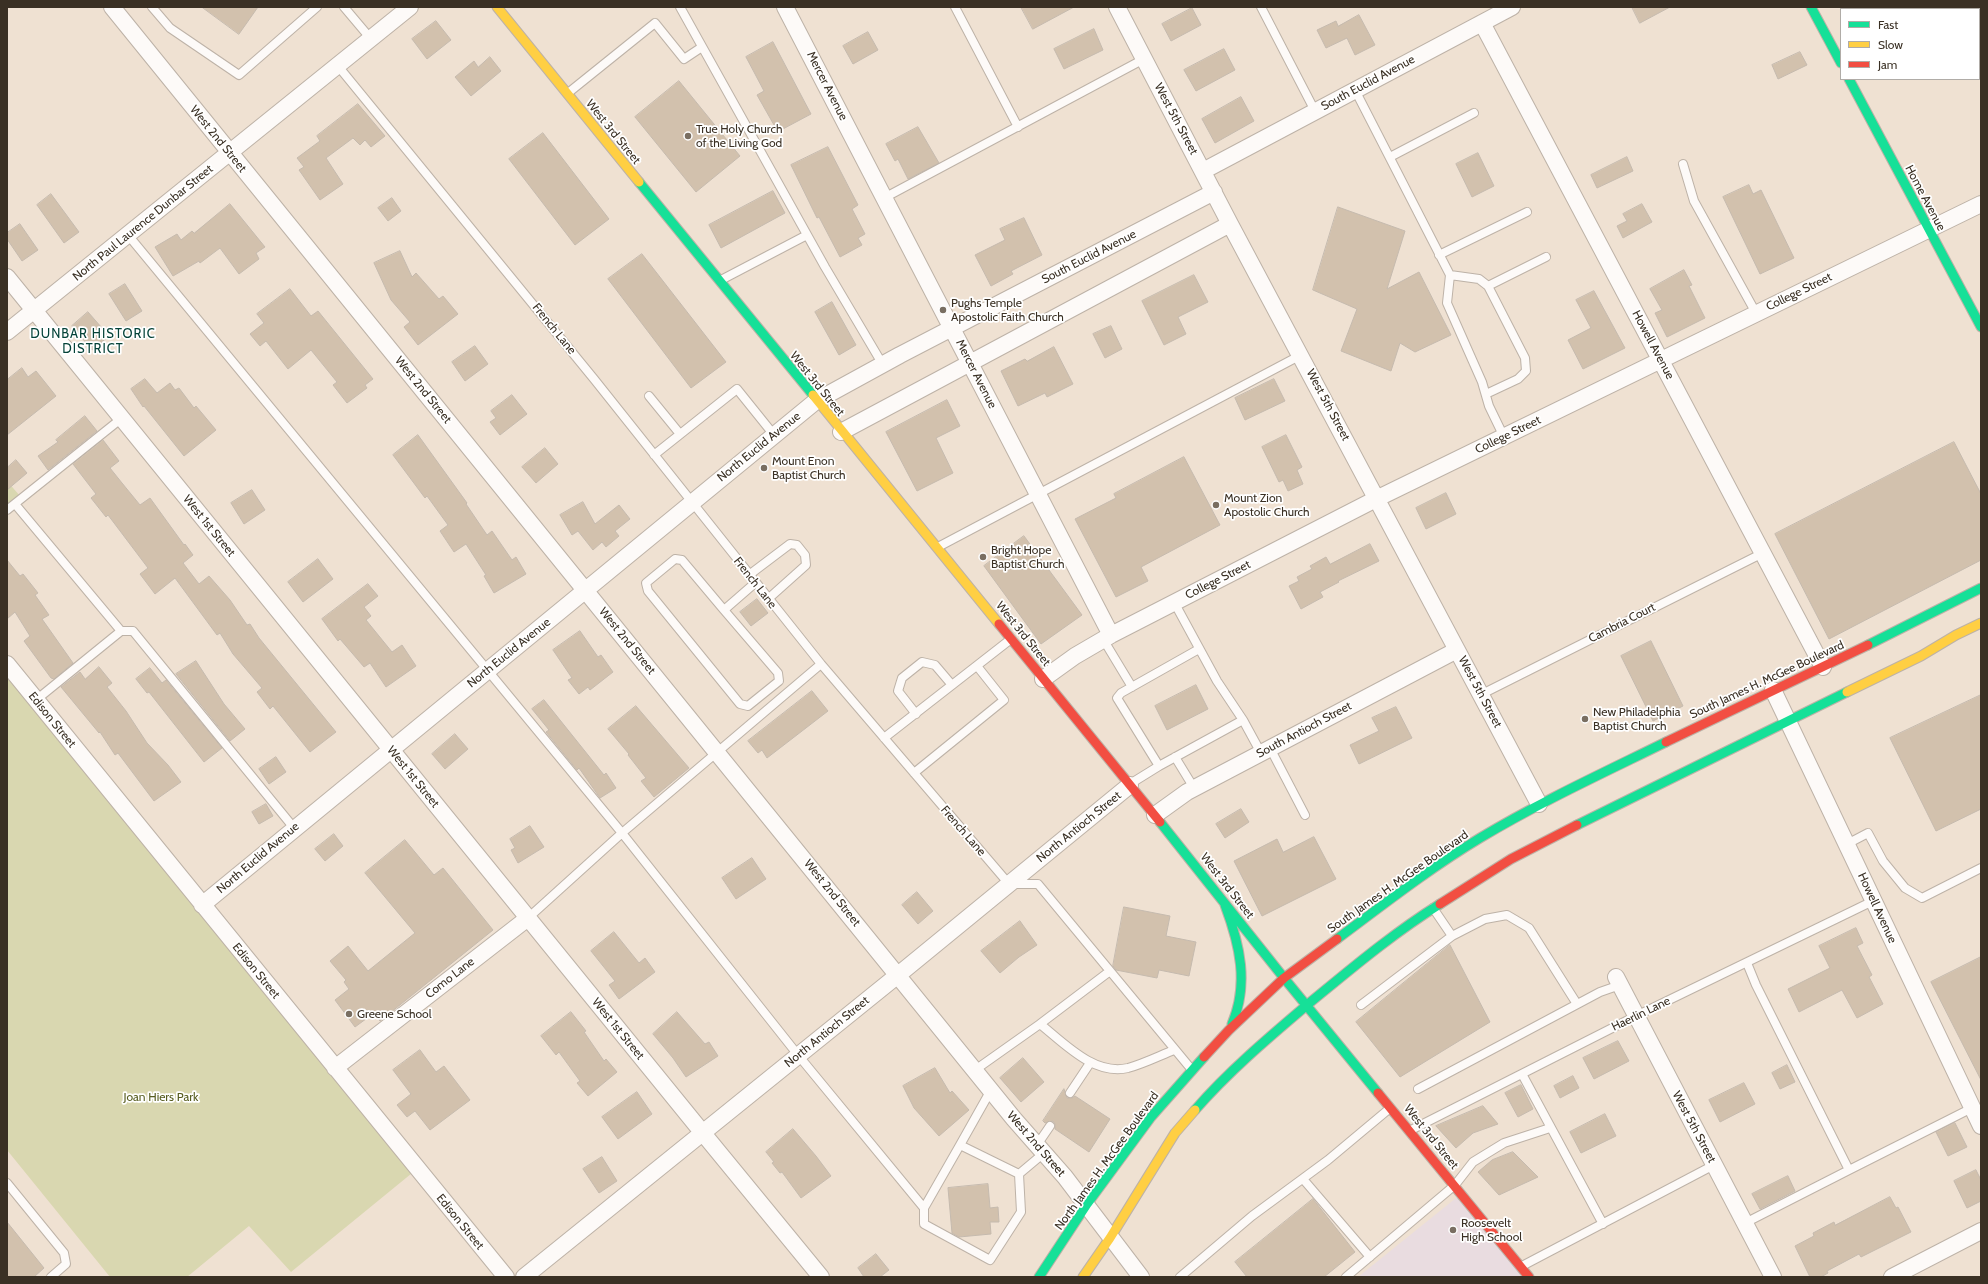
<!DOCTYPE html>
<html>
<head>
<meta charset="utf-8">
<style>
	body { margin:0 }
	#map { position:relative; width:1988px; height:1284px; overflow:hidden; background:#efe1d2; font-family:Cabin,sans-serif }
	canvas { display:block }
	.frame { position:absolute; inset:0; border:8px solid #3a3024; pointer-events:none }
	.legend { position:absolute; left:1840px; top:8px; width:140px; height:72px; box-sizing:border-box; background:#fff; border:1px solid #b0aca7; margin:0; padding:5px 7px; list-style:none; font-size:12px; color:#3a3024 }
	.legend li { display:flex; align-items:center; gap:8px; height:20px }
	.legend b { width:20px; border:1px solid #b0aca7 }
</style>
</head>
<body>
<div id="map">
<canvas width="1988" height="1284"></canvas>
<div class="frame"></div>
<ul class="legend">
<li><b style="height:5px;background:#16e098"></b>Fast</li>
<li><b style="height:5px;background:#ffcf43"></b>Slow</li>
<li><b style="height:5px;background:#f24e42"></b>Jam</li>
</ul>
</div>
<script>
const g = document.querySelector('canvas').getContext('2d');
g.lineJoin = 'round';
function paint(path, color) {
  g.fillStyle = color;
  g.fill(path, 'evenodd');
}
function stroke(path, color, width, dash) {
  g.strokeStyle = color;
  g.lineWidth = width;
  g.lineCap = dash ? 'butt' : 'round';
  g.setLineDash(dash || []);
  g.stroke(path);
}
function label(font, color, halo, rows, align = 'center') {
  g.font = font + ' Cabin,sans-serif';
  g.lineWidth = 3.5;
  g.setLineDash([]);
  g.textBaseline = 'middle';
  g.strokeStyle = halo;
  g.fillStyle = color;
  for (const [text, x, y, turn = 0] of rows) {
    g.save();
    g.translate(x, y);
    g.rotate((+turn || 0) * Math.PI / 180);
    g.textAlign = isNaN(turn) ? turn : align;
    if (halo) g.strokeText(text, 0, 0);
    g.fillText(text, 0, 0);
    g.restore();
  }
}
const education = new Path2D(`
	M1461,1194L1529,1277H1358Z`);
const green = new Path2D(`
	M7,481L20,496L7,506Z
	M7,664L417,1169L291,1272L249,1226L187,1277H110L7,1150Z`);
const building = new Path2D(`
	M202,7H258L239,34Z
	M1021,7H1074L1033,29Z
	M1632,7H1670L1640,23Z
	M1192,8L1201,25L1171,41L1162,24Z
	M1359,15L1375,45L1355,55L1347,38L1326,48L1317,30L1336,21L1338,26Z
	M436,21L451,40L427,59L412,39Z
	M1094,29L1103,50L1064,69L1054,49Z
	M868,32L878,50L853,64L843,46Z
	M773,42L811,114L781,130L778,123L774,125L757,95L764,91L746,57Z
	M1224,49L1235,70L1196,91L1184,70Z
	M1800,52L1807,65L1778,79L1772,65Z
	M490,57L501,71L471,96L455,77L474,61L478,67Z
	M679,81L740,156L696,192L635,117Z
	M1241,97L1254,121L1215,143L1202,119Z
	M358,104L385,136L371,147L365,140L360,145L353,138L326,158L343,184L320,200L299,170L304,167L297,158L320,141L317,136Z
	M918,127L939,163L908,179L898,159L895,161L886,144Z
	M543,133L609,219L575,245L509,159Z
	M828,147L858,205L852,209L865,234L858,238L862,245L840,257L819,217L817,218L791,165Z
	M1478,153L1494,186L1472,197L1456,164Z
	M1627,157L1633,171L1597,188L1591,175Z
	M1749,185L1753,194L1761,190L1794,258L1760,274L1723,197Z
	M773,191L785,213L721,248L709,225Z
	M51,194L79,232L64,243L37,205Z
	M392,198L401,211L388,221L378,208Z
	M230,204L265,247L256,253L259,259L239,274L220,248L200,263L199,261L173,276L155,247L177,234L181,240L192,231L194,233Z
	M1642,204L1652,222L1623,238L1617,226L1627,221L1623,214Z
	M1338,207L1405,231L1387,289L1419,272L1451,335L1415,352L1400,343L1391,371L1341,351L1357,309L1313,290Z
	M1024,218L1042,255L1011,271L1013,274L991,286L975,255L1005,240L1000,229Z
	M20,224L38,250L22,261L7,239V233Z
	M400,251L412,277L416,273L439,299L443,296L458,314L418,345L404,327L410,322L391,300L374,263Z
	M642,254L726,362L691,388L608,279Z
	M1684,270L1692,285L1689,286L1705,318L1667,337L1655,313L1662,310L1650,289Z
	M1194,275L1208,302L1178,317L1186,334L1164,345L1142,301Z
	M125,284L142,311L126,321L109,294Z
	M290,289L311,316L318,311L373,379L365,385L367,388L347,403L333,385L337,382L311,350L288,369L266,341L260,346L250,334L264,323L257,314Z
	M1594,291L1625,348L1583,369L1568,340L1591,328L1576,300Z
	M832,302L856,345L839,355L815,312Z
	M88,312L109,336L92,350L72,326Z
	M1111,326L1122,349L1105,358L1093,334Z
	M475,346L488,364L465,381L452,362Z
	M1054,347L1073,384L1047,397L1045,393L1018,406L1001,371L1025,359L1027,361Z
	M22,368L28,377L36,371L56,396L7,435V380Z
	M145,379L157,393L170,383L175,390L179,388L194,408L196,406L216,430L184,456L144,406L143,407L131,389Z
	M1274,379L1285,401L1245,420L1235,398Z
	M512,395L527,414L500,435L490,422L496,418L491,411Z
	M947,400L960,426L936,438L953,473L917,491L886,432Z
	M85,416L97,431L48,470L38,456L58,442L56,440Z
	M418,435L467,503L466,504L487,535L492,531L512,560L516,557L526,574L494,593L484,576L486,575L466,544L454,552L440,531L448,525L427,496L425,498L393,455Z
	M1286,435L1302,467L1297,470L1303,484L1288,491L1283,480L1279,482L1262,447Z
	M103,440L119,461L110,468L122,483L140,505L150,498L184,545L185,544L193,555L183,563L199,584L209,576L230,600L247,625L250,624L259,638L336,732L310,752L273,706L270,709L257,692L262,688L233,654L220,633L217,635L175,578L155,594L140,574L148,568L108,515L106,517L91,498L96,494L73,464Z
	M1954,442L1981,494V560L1829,639L1775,534Z
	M545,448L558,464L536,483L522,467Z
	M1184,457L1220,525L1141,567L1148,581L1116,597L1075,519L1116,498L1114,494Z
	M16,460L27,473L7,490V468Z
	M252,490L265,510L244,524L231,503Z
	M1446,493L1456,514L1426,529L1416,508Z
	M583,502L595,524L619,505L630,519L615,531L619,536L606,547L602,542L593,550L578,531L572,535L560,515Z
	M1024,536L1082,615L1041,644L984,566Z
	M1370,544L1379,561L1338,581L1339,582L1320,592L1323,597L1301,609L1289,586L1299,581L1297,577L1312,569L1310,566L1326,557L1330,564Z
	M318,559L333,579L303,602L288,582Z
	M7,560L20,576L23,574L38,593L35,595L49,615L42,619L73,663L54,679L51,678L24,641L30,636L15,612L7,619Z
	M368,584L378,596L364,607L371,616L366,620L392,652L402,645L416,666L386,687L370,663L364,667L340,639L338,641L322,619Z
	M757,599L768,613L751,626L740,612Z
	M580,631L598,657L601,655L613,672L590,690L588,687L579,694L568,680L572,678L553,650Z
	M1651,641L1683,706L1653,721L1621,656Z
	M196,661L224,704L245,729L230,741L176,674Z
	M99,667L112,683L107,687L126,711L147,743L168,765L181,782L154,801L118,753L115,755L100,732L99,733L61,687L80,672L85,679Z
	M150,668L162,683L166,680L222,748L204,762L149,692L147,693L136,679Z
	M1196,685L1208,709L1167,730L1155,706Z
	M812,691L828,711L767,758L762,750L758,753L748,741Z
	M1981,695V809L1936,831L1890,738Z
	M544,700L604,775L606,773L616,788L600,798L579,768L577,770L546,732L549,730L532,709Z
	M636,706L689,768L654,797L641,781L646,778L628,755L629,754L608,729Z
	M1396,707L1412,738L1359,764L1350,745L1379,731L1372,718Z
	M455,734L468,749L445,769L432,754Z
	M276,757L286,772L269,784L259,769Z
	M266,804L273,816L259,824L252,812Z
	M1241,809L1249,822L1225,838L1216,824Z
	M530,826L544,847L518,863L511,850L515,848L510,839Z
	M334,834L343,846L325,861L315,849Z
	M1314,837L1336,879L1262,916L1234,861L1277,839L1283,852Z
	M405,840L434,875L443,868L493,930L380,1021L374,1013L355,1027L335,1000L349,989L344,982L346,980L330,961L348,946L368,971L415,933L365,873Z
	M752,858L766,879L736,899L722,878Z
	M917,892L933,911L918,924L902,905Z
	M1124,907L1170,916L1166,936L1196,942L1189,976L1159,970L1157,978L1116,970L1113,966Z
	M1020,921L1037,945L1019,957L1000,973L981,951Z
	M1856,928L1863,943L1857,946L1872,975L1869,977L1883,1004L1857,1018L1842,990L1799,1012L1788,989L1830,968L1819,946Z
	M614,932L639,963L645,958L655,972L619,999L609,985L615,981L591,951Z
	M1450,945L1490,1022L1400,1077L1356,1022Z
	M1981,957V1080L1931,982Z
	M571,1012L586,1031L584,1032L604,1061L606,1059L617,1072L588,1096L577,1083L580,1081L559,1052L556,1055L541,1036Z
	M677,1012L705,1044L709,1042L718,1056L686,1077L673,1058L653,1034Z
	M1618,1041L1629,1061L1594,1079L1583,1058Z
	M420,1050L436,1072L444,1066L470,1100L430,1130L415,1111L407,1117L397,1105L411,1094L393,1070Z
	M1023,1058L1044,1082L1021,1102L1000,1078Z
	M1787,1065L1795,1082L1780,1089L1772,1073Z
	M935,1068L950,1093L952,1091L969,1110L939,1136L914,1108L903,1086Z
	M1573,1076L1579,1088L1560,1098L1554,1086Z
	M1744,1083L1755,1104L1720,1122L1709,1100Z
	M1521,1085L1533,1109L1518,1117L1505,1093Z
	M1064,1089L1067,1098H1072L1075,1096L1110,1119L1089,1152L1055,1129V1124L1053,1121L1045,1123L1043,1121Z
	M637,1092L652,1114L618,1139L602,1117Z
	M1483,1106L1498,1124L1473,1133L1456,1148L1436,1126Z
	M1605,1114L1616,1136L1581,1153L1570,1132Z
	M1955,1123L1967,1147L1948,1156L1936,1132Z
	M793,1129L816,1156L831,1176L801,1198L782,1172L780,1173L772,1163L774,1162L766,1152Z
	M1513,1152L1538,1177L1499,1195L1478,1172L1492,1160Z
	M602,1157L617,1181L599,1193L583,1169Z
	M1976,1170L1981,1180V1201L1967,1208L1954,1181Z
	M1788,1176L1795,1191L1760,1209L1752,1194Z
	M988,1184L990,1208L998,1207L999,1222H990L991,1234L959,1237L952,1233L948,1188Z
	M1890,1197L1896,1208L1898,1207L1911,1232L1861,1257L1859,1254L1827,1271L1828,1273L1821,1277H1810L1795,1246L1814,1236L1813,1233L1834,1222L1835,1225Z
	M1313,1199L1355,1252L1324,1277H1247L1235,1262Z
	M7,1222L44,1268L34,1277H7Z
	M876,1254L889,1270L880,1277H864L858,1268Z`);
const lane = new Path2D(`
	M152,7L170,28L239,75L317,7
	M344,7L371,39
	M680,7L825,267L883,365
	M955,7L1018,127
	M1261,7L1315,111
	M1947,7L1948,9
	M338,66L594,379L821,664L1009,884H1038L1192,1070
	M1979,70L1981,74
	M1355,90L1450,275L1447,303L1482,382L1489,406L1504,437
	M568,93L655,23L684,59L702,47
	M1390,157L1474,113
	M1683,164L1694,201L1756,313
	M884,198L1144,59
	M128,235L622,833L798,1055L924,1208
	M1439,255L1527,212
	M1450,275L1479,279L1488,286L1525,358L1526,371L1518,379L1486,394
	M721,280L807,235
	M1488,286L1546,257
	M649,396L680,434
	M654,455L737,389L774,435
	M15,504L121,631
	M7,510L122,418
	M938,547L1301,355
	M749,575L790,544L797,545L805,555L806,565L768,599
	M1174,602L1217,681L1243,720L1261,753
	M724,610L682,560L675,559L646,583L648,591L740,704L748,706L779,681L778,673L724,610L755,583
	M1103,639L1132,687
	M1482,694L1763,553
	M36,700L121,631H133L294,828
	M916,714L898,691L902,678L922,662L935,665L952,685
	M884,738L1011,639
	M1270,748L1305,815
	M1175,757L1194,788
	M1159,766L1117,698L1121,693L1199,649
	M914,773L1004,700L977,666
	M1130,784L1159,766L1243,720
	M1847,844L1868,833L1883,861L1905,888L1922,898L1981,868
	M1433,908L1452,936
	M528,918L622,833L821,664
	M1747,963L1756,985L1849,1170L1972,1108
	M1361,1005L1452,936L1485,919L1507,915L1529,928L1577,1004
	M1040,1024L1110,971
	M975,1070L1040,1024C1064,1043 1094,1076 1128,1068C1143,1064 1159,1056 1174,1050
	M1522,1074L1603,1224
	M1418,1089L1600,992L1620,985
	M1070,1093L1090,1063
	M1411,1130L1636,1016L1873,901
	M960,1145L924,1208V1224L990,1260L1021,1212L1019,1174L960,1145L991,1090
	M1037,1145L1050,1126
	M1019,1174L1044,1153
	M1303,1179L1370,1257
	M7,1183L64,1253L66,1264L51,1277
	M1745,1223L1849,1170
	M1522,1266L1714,1165
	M1180,1277L1252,1216L1328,1160L1389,1109
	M1346,1277L1455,1185L1473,1162L1504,1143L1550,1128`);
const street = new Path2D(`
	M112,7L1014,1119L1065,1177L1141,1277
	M785,7L1111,635
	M1117,7L1230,224L1539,804
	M1482,23L1823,667
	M1203,171L1512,7
	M7,277L702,1132L821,1277
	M7,332L410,7
	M841,432L1230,224
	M7,664L506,1277
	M1043,679L1075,656L1111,635L1376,499L1981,204
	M1773,690L1981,1126
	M1155,815L1187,792L1457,650
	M202,905L816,401L900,355L1214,192
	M1616,977L1773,1277
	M335,1068L528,918
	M524,1277L898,975L1130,785
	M1892,1277L1981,1231`);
const fast = new Path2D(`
	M1811,7L1841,63
	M1849,79L1981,327
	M639,182L813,395
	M1868,645L1981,588
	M1160,822L1284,978L1378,1093
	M1577,825L1847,692
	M1225,905C1240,945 1249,984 1232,1024
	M1337,939C1384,904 1430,868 1480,838C1540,802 1603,773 1666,742
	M1195,1110C1228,1072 1268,1038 1307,1005C1351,969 1392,934 1440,904
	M1039,1277L1087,1204L1151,1117L1204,1057`);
const slow = new Path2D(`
	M497,7L639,182
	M813,395L999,624
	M1847,692L1921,656L1956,635L1981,623
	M1083,1277L1110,1238L1175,1133L1195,1110`);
const jam = new Path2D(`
	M999,624L1160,822
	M1666,742L1868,645
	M1440,904L1511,859L1577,825
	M1204,1057L1229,1030L1284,978L1337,939
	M1378,1093L1529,1277`);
const markers = [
	[688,136,4,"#796e61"],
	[943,310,4,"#796e61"],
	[764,468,4,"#796e61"],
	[1216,505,4,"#796e61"],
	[983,557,4,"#796e61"],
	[1585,719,4,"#796e61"],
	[349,1014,4,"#796e61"],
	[1453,1230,4,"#796e61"]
];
const streetNames = [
	["South Euclid Avenue",1368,83,-28],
	["Mercer Avenue",827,86,63],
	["West 5th Street",1176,119,62],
	["West 3rd Street",613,132,51],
	["West 2nd Street",218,139,51],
	["Home Avenue",1925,198,62],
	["North Paul Laurence Dunbar Street",143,223,-39],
	["South Euclid Avenue",1089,257,-27],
	["College Street",1799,292,-26],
	["French Lane",554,329,51],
	["Howell Avenue",1653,345,62],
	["Mercer Avenue",976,374,63],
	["West 3rd Street",817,384,51],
	["West 2nd Street",423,390,51],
	["West 5th Street",1328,405,62],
	["College Street",1508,435,-26],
	["North Euclid Avenue",759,447,-39],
	["West 1st Street",209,526,51],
	["College Street",1218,580,-27],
	["French Lane",755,583,52],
	["Cambria Court",1622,623,-27],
	["West 3rd Street",1023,634,51],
	["West 2nd Street",627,641,51],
	["North Euclid Avenue",509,653,-39],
	["South James H. McGee Boulevard",1767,680,-25],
	["West 5th Street",1480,692,62],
	["Edison Street",52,720,51],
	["South Antioch Street",1304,730,-28],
	["West 1st Street",413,777,51],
	["North Antioch Street",1079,827,-39],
	["French Lane",963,831,49],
	["North Euclid Avenue",258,858,-40],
	["South James H. McGee Boulevard",1398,882,-35],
	["West 3rd Street",1227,886,52],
	["West 2nd Street",832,893,51],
	["Howell Avenue",1877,908,65],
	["Edison Street",256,971,51],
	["Como Lane",450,978,-38],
	["Haerlin Lane",1641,1014,-26],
	["West 1st Street",618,1029,51],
	["North Antioch Street",827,1032,-39],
	["West 5th Street",1694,1127,62],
	["West 3rd Street",1431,1137,51],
	["West 2nd Street",1036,1144,49],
	["North James H. McGee Boulevard",1107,1161,-54],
	["Edison Street",460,1222,51]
];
const poiNames = [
	["True Holy Church",696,129],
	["of the Living God",696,143],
	["Pughs Temple",951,303],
	["Apostolic Faith Church",951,317],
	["Mount Enon",772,461],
	["Baptist Church",772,475],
	["Mount Zion",1224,498],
	["Apostolic Church",1224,512],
	["Bright Hope",991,550],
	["Baptist Church",991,564],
	["New Philadelphia",1593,712],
	["Baptist Church",1593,726],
	["Greene School",357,1014],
	["Roosevelt",1461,1223],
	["High School",1461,1237]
];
const parkNames = [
	["Joan Hiers Park",161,1097]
];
const neighbourhoodNames = [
	["DUNBAR HISTORIC",93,334],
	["DISTRICT",93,349]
];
paint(education, '#e9dce0');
paint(green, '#d9d7b0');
paint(building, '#d2c1ad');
stroke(building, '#c5baae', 1);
stroke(lane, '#bdb2a7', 10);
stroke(street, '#bdb2a7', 18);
stroke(fast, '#bdb2a7', 11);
stroke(slow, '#bdb2a7', 11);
stroke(jam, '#bdb2a7', 11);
stroke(lane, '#fdfaf8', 8);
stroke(street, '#fdfaf8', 16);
stroke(fast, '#16e098', 9);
stroke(slow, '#ffcf43', 9);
stroke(jam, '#f24e42', 9);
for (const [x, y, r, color] of markers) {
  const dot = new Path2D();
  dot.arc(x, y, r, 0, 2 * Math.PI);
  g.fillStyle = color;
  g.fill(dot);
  stroke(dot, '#fff', 1.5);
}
label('12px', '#3a3024', '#fff', streetNames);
label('12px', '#3a3024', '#fff', poiNames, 'left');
label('12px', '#565c1f', '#fff', parkNames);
g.letterSpacing = '1px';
label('13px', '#044238', '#fff', neighbourhoodNames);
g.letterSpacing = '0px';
</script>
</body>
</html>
